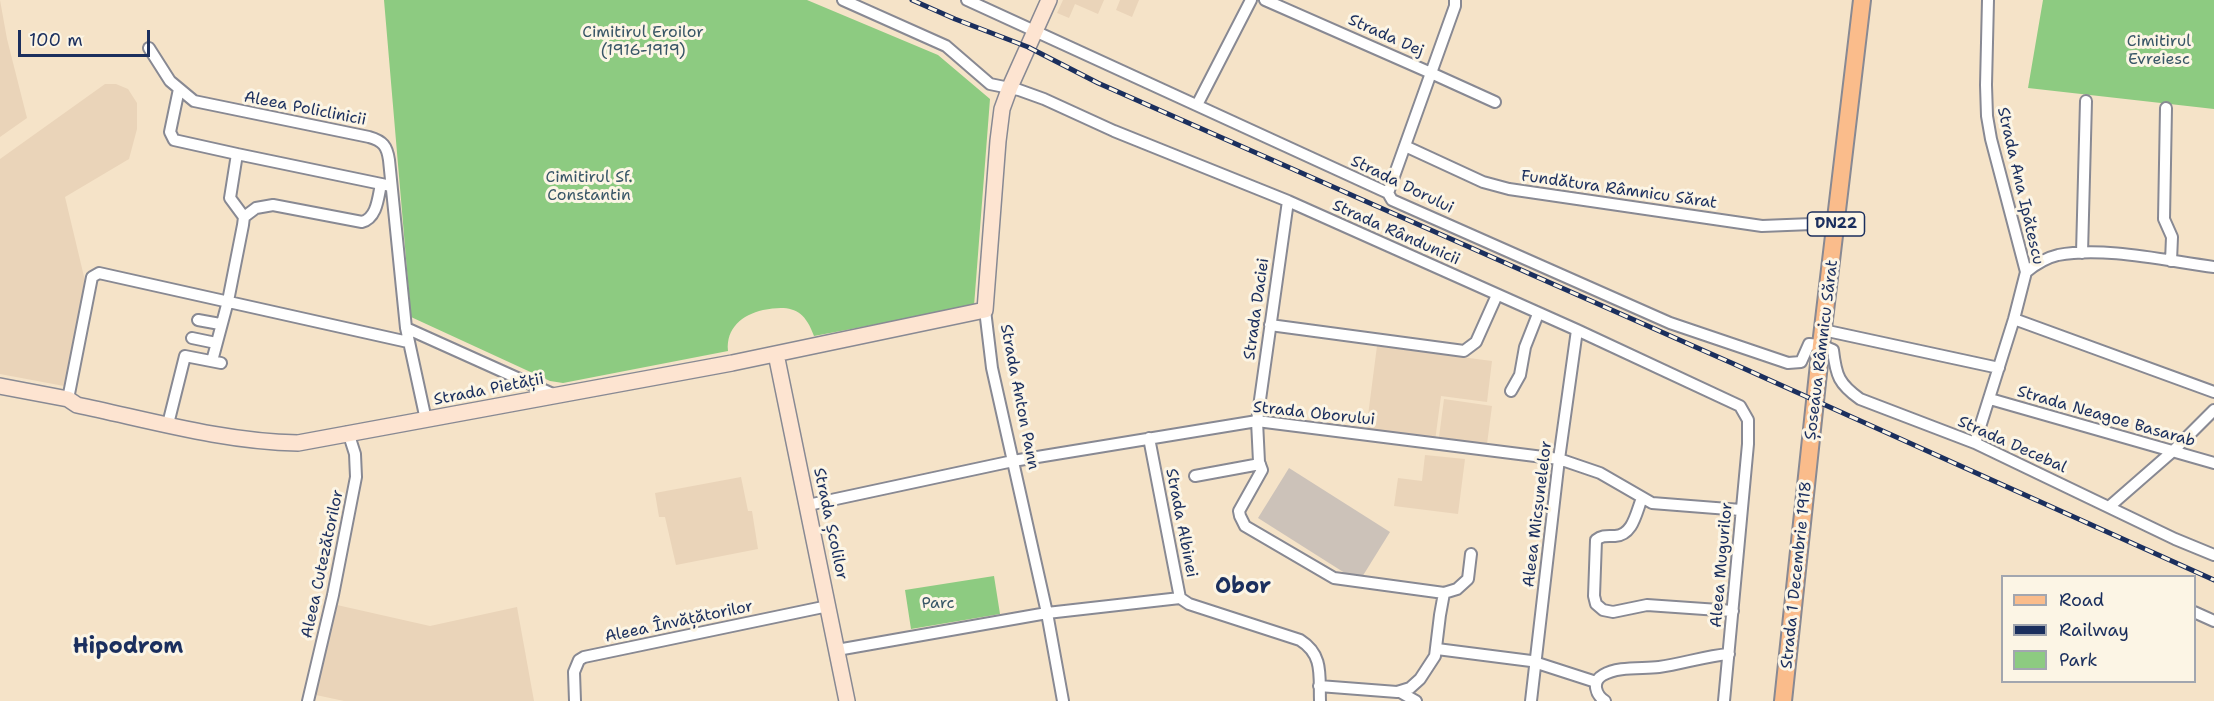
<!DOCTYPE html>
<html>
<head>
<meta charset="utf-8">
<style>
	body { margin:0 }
	#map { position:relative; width:2214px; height:701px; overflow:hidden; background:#f5e3c8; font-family:"Shantell Sans",sans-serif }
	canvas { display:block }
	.legend { position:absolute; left:2001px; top:575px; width:195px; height:108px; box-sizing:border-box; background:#fcf5e5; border:2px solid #a2a6af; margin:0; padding:8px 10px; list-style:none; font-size:18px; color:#1b2f5e }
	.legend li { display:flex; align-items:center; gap:12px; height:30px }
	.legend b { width:30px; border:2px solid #a2a6af }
	.scale { position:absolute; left:18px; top:30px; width:132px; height:27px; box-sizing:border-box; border:3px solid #1b2f5e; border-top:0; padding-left:8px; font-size:18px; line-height:21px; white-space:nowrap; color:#1b2f5e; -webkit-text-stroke:4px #fcf5e5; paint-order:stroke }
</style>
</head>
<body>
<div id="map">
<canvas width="2214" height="701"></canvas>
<ul class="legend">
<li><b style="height:8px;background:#fabc8b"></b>Road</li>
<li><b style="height:8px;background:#1b2f5e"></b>Railway</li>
<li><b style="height:16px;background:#8dcb81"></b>Park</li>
</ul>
<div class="scale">100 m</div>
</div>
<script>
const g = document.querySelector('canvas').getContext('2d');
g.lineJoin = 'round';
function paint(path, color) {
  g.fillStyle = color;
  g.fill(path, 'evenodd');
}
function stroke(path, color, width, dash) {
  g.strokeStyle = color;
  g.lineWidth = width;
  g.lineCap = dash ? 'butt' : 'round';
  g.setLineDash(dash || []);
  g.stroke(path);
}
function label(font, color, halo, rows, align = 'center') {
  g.font = font + ' "Shantell Sans",sans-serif';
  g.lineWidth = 6;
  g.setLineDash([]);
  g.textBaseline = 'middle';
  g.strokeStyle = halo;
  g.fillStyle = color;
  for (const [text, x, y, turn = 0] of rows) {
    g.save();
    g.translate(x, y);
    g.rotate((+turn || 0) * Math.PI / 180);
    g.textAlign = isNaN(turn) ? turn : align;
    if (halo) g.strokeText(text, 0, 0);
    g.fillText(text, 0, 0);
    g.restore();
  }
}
const built = new Path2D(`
	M0,0L7,39L27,118L0,137Z
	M1063,0H1104L1098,14L1075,4L1069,18L1057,13Z
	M1120,0H1139L1132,17L1116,10Z
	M105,84H116L128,89L137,103V129L129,159L65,197L86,285L64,386L0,374V159Z
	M1377,346L1492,361L1487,402L1441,396L1435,441L1366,431Z
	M1444,399L1492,406L1487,444L1439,437Z
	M1425,455L1465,459L1458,514L1394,506L1398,478L1422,481Z
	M741,477L748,511H752L758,549L676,565L665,517H659L655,493Z
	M337,605L430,626L517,607L534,701H344L316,695Z`);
const industrial = new Path2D(`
	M1289,468L1390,532L1359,582L1258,518Z`);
const green = new Path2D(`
	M384,0H807L938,55L990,99L974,306L814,336C804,308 790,305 763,310C742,315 726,328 728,351L563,383L550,381L411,317Z
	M2043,0H2214V109L2028,88Z
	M994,576L1000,614L911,629L905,590Z`);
const street = new Path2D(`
	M843,0L946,46L990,84L1019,90L1044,99L1114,131L1288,201L1577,330L1740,406L1748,420V444L1724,701
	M967,0L1388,193L1392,200L1670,323L1788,363L1801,362L1809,344L1821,345L1833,350C1836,376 1839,384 1860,399L1975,443L2175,539L2214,555
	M1265,0L1431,73L1495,102
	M149,48L170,81L194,101L369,137C383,141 387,146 389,160L406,328L426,420
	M179,89L170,132L174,140L237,154
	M1197,105L1251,0
	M2166,108L2164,219L2172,237L2171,261
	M1405,146L1483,182L1509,189L1762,226L1837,223
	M1388,193L1455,6V0
	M1288,201L1257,421L1259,462L1262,470L1239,511L1240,516L1245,526L1334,578L1444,593L1440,615L1435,656L1420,679L1410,688L1397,692L1319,686
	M244,217L256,208L273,205L362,222C377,218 378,198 381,184
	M2082,253L2086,101
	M2026,272C2036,264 2045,258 2058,255C2104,246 2167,261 2214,267
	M985,310L992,368L1047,613L1063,701
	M2014,319L2214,392
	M198,320L220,324
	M1270,325L1464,351L1476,342L1497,295
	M406,328L555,395
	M1823,330L1999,368
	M192,338L216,343
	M212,361L228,301L243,225L244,217L230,198L237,154L391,186
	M1511,391L1520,375L1525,347L1538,314
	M68,399L92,277L99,273L408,342
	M1990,399L2214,463
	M168,424L185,356L221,363
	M1149,438L1180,598L1189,604L1300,640C1324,655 1319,676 1320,701
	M1975,443L2014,319L2026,272L1991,139L1987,116L1986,85L1988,0
	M1195,476L1260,464
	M1642,498C1636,513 1633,535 1615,536C1607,536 1602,535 1596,540L1594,596L1596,604L1603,610L1613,612L1647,605L1733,611
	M808,505L1013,461L1257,421L1559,459L1600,473L1652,503L1741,510
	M2110,506L2173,451L2214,410
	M1444,593L1457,589L1468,579L1471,554
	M2194,612L2214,621
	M1437,649L1531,661L1596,682
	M837,650L1047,613L1180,598
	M1400,692L1416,701
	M308,701L333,595L356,477L355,454L348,432
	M575,701L574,672L579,660L584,657L828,606
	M1531,701L1559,459L1577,330
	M1605,701C1596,695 1591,682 1603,675C1618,666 1642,669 1659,667C1682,664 1705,656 1729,654`);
const secondary = new Path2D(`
	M776,354L847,701
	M0,386L68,399L77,405C149,420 224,442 298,443L732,363L985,310L998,141L1002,109L1010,87L1049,0`);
const primary = new Path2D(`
	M1783,701L1821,345L1862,0`);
const rail = new Path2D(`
	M912,0L955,19L1028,47L1098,83L1734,364L2214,580`);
const shields = [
	[1836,224,57]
];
const shieldNames = [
	["DN22",1836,224]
];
const parkNames = [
	["Cimitirul Eroilor",643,33],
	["(1916-1919)",643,51],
	["Cimitirul",2159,42],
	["Evreiesc",2159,60],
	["Cimitirul Sf.",589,178],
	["Constantin",589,196],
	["Parc",938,604]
];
const streetNames = [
	["Strada Dej",1386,36,24],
	["Aleea Policlinicii",305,109,11],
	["Strada Dorului",1402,185,26],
	["Strada Ana Ipătescu",2020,186,77],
	["Fundătura Râmnicu Sărat",1619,190,8],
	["Strada Rândunicii",1396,233,24],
	["Strada Daciei",1257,309,-82],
	["Șoseaua Râmnicu Sărat",1822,350,-83],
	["Strada Pietății",489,390,-11],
	["Strada Anton Pann",1019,397,79],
	["Strada Oborului",1314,414,6],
	["Strada Neagoe Basarab",2106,417,16],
	["Strada Decebal",2012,445,24],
	["Aleea Micșunelelor",1538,514,-83],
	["Strada Albinei",1181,523,79],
	["Strada Școlilor",830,524,78],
	["Aleea Cutezătorilor",323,564,-78],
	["Aleea Mugurilor",1722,565,-85],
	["Strada 1 Decembrie 1918",1797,575,-84],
	["Aleea Învățătorilor",679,622,-12]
];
const districtNames = [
	["Obor",1243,587],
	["Hipodrom",128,647]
];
paint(built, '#ead4b9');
paint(industrial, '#ccc2b9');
paint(green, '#8dcb81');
stroke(street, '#888993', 14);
stroke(secondary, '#888993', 18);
stroke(primary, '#888993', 20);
stroke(street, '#fff', 10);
stroke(secondary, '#fde4d1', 15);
stroke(primary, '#fabc8b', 16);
stroke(rail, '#1b2f5e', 5);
stroke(rail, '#fcf5e5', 3, [9]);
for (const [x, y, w] of shields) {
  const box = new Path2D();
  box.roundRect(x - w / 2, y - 12, w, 24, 4.5);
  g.fillStyle = '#fcf5e5';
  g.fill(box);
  stroke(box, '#1b2f5e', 1.5);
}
label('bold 15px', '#1b2f5e', null, shieldNames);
label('16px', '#385667', '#fcf5e5', parkNames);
label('16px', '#1b2f5e', '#fcf5e5', streetNames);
label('bold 22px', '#1b2f5e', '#fcf5e5', districtNames);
</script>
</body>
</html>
